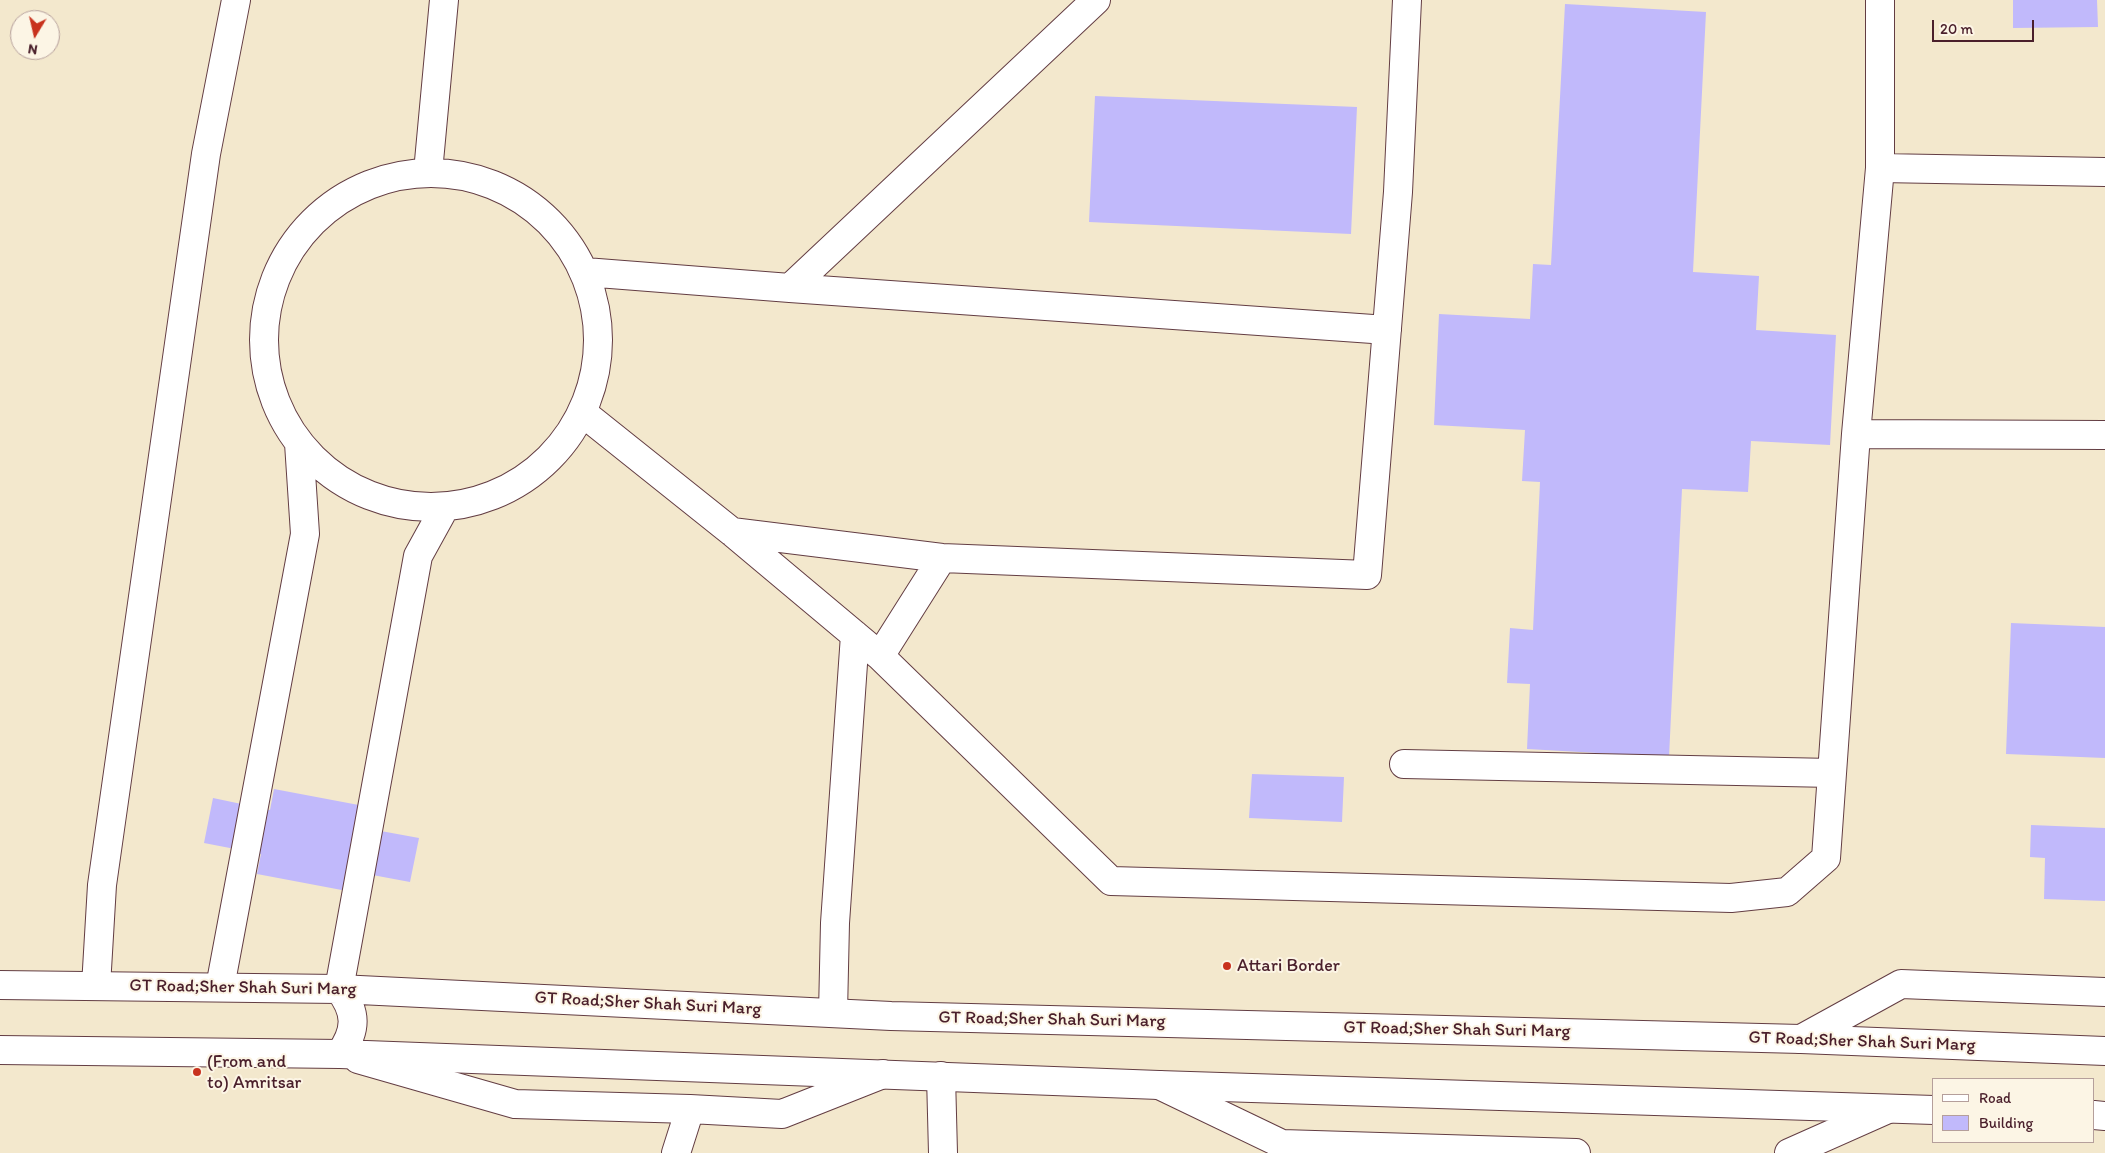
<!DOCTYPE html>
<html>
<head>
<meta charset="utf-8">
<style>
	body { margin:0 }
	#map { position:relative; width:2105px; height:1153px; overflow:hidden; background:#f3e8cd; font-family:Itim,sans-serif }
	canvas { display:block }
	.legend { position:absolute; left:1932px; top:1078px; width:162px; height:65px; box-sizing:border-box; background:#fcf5e5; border:1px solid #b59f9b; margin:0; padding:6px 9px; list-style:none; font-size:15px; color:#4a1f2b }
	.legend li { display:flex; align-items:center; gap:10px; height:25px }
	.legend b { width:25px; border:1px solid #b59f9b }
	.north { position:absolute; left:10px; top:10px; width:50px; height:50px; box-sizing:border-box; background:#fcf5e5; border:1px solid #b59f9b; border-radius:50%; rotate:189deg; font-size:14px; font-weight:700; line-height:20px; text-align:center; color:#4a1f2b }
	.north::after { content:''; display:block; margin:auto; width:18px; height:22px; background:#c8321e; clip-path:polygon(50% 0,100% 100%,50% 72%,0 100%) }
	.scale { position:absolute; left:1932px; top:20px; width:102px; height:22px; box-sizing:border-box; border:2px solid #4a1f2b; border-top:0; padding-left:6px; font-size:15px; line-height:18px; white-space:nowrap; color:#4a1f2b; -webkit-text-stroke:4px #fcf5e5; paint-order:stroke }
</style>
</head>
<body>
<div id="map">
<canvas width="2105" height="1153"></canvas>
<ul class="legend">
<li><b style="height:6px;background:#fff"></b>Road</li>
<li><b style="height:14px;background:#c1b9fb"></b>Building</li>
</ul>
<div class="north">N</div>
<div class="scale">20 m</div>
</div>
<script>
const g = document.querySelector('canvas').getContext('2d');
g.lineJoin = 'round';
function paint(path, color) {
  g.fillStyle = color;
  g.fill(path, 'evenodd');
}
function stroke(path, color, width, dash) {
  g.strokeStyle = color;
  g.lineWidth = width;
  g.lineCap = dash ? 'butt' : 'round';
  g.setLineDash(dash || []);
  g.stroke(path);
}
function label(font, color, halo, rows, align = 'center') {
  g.font = font + ' Itim,sans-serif';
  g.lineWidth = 4;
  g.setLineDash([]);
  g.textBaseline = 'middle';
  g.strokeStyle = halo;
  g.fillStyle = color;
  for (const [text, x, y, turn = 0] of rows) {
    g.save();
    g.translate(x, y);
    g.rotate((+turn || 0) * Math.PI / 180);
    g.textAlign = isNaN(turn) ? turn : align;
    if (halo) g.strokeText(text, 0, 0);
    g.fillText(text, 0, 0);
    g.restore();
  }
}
const building = new Path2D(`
	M2013,0H2097L2098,27L2013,28Z
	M1565,4L1706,12L1693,272L1759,276L1756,330L1836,335L1830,445L1751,441L1748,492L1682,489L1669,757L1527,749L1530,684L1507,683L1510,628L1533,630L1540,482L1522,481L1525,430L1434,425L1439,314L1530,319L1533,264L1551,265Z
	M1095,96L1357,107L1351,234L1089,222Z
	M2011,623L2105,627V758L2006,754Z
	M1252,774L1344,777L1342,822L1249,818Z
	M274,789L364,806L359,827L419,838L410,882L351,871L347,891L257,874L261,854L204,843L213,798L270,810Z
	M2031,825L2105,828V901L2044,899L2045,858L2030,857Z`);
const minor = new Path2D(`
	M1880,168V0
	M428,172L444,0
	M264 340a167 167 0 1 1 334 0a167 167 0 1 1-334 0Z
	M585,272L790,288L1387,330
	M790,288L1096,0
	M583,413L732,532L880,656L1111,881L1731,898L1787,892L1826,858L1856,434L2105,435
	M1856,434L1880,168L2105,172
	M732,532L942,558L1367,575L1398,192L1407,0
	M880,656L942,558
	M1404,764L1832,773
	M96,986L102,885L206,154L236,0
	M220,987L305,534L299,443
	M339,989L418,556L445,507
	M833,1013L835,923L855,635
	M1801,1039L1901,984L2105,992
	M358,1059L515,1104L690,1109L782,1114L883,1074
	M941,1076L943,1153
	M1159,1085L1282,1144L1576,1153
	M676,1153L690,1109
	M1789,1153L1888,1109`);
const highway = new Path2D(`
	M0,985L339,989L891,1016L1801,1039L2105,1051
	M339,989C357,1012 357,1030 340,1054
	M0,1050L340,1054L1159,1085L1934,1110
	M2094,1115L2105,1116`);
const markers = [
	[1227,966,5,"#c8321e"],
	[197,1072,5,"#c8321e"]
];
const poiNames = [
	["Attari Border",1237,966],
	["(From and",207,1062],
	["to) Amritsar",207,1083]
];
const streetNames = [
	["GT Road;Sher Shah Suri Marg",243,988,1],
	["GT Road;Sher Shah Suri Marg",648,1004,3],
	["GT Road;Sher Shah Suri Marg",1052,1020,1],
	["GT Road;Sher Shah Suri Marg",1457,1030,1],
	["GT Road;Sher Shah Suri Marg",1862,1042,2]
];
paint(building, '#c1b9fb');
stroke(minor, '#633d43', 30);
stroke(highway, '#633d43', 30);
stroke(minor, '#fff', 28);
stroke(highway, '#fff', 28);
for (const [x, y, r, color] of markers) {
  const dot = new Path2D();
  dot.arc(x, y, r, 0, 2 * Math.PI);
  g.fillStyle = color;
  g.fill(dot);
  stroke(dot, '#fcf5e5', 2);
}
label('18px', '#4a1f2b', '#fcf5e5', poiNames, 'left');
label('18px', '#4a1f2b', '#fcf5e5', streetNames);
</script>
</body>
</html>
